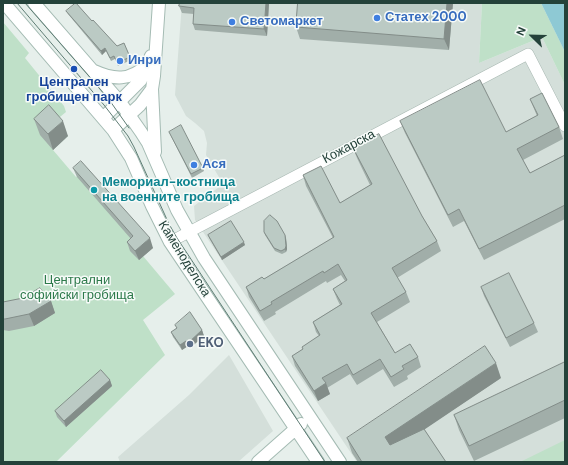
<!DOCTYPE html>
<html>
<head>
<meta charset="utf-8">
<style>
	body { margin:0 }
	#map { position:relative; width:568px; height:465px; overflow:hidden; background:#e6efeb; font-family:"DM Sans",sans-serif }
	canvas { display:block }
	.frame { position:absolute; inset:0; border:4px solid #24423a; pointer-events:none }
	.north { position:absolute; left:512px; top:16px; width:40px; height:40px; -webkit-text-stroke:3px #f7fbf9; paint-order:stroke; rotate:293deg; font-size:11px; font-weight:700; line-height:16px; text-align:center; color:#24423a }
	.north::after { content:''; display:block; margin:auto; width:14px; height:18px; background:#24423a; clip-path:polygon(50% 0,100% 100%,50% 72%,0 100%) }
</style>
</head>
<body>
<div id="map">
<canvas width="568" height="465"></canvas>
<div class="frame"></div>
<div class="north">N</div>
</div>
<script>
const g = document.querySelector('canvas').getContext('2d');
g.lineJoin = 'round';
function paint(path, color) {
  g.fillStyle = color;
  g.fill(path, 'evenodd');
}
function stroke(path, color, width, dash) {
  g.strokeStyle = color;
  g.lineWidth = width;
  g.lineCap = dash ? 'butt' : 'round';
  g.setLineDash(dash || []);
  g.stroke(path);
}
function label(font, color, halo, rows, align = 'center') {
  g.font = font + ' "DM Sans",sans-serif';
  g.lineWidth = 3;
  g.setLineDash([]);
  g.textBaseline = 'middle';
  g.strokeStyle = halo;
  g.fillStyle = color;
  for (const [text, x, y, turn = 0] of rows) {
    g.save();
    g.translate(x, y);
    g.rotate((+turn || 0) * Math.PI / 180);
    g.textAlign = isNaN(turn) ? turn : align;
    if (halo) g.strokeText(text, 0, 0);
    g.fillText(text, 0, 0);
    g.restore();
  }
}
const built = new Path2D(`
	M182,3H482L479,63L542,37L565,85V462H357L195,220L194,206L223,184L206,155L207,143L204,131L195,123L186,116L175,95Z
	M229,355L273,431L238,462H120L118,457L189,395Z`);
const green = new Path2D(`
	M482,3H541L565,52V85L542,37L479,63Z
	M3,22L29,53L25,58L64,106L66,112L55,121L68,136L53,150L76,177L85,170L143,256L175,294L143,320L165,355L56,462H3Z
	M565,440V462H520Z`);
const water = new Path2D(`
	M541,3H565V52Z`);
const street = new Path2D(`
	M170,242L528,54L565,126`);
const secondary = new Path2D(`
	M4,3L113,130L131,158L152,206L170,242L318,462
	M34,3L120,102L141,132L148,143L177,210L204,258L340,462
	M94,71C114,80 130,81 147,65
	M152,89L155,152
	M103,118L141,80L151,56
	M113,130L140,105L152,89L154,76L159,3
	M258,462L301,424`);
const tram = new Path2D(`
	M17,3L104,105L128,136L134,147L169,224L177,238L325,462
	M25,3L88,75L110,101L129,128`);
const wall = new Path2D(`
	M180,3H269L267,36L195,30L193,24L194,14L182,13L179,6Z
	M298,3H453L449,50L300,39L296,27Z
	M66,11L92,21L117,46L124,43L131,60L118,66L115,59L111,61L106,51L102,55L68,14Z
	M530,99L559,127L563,139L523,160L530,173L565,155V219L484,260L464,221L453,227L405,133L400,121L506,132L537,116Z
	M34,119L68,136L53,150L40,135Z
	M169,132L203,168L204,171L192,178Z
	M353,148L422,216L437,241L441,251L397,278L406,292L410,302L377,322L395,353L418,357L421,367L407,376L408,379L394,387L383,369L357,385L350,374L327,388L330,394L318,401L295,366L292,356L303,349L319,336L316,332L313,322L340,305L337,299L333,289L345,281L341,275L327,283L326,281L275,312L276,314L264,321L249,297L246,287L264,279L333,238L306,186L303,175L340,203L370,185L357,158Z
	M73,168L153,248L139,260L130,251L127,242L131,239L77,177Z
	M264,232L286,238L287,249L286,252L282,254L275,251L265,235Z
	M208,235L245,245L222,260L209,238Z
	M481,287L534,323L538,332L510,347L484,296Z
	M51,301L55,313L34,326L9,331L3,330V302Z
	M175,325L202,330L204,336L190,348L188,346L182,350L173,337L171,332L177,328Z
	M565,362V418L474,461L459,430L454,415Z
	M501,378L424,429L446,462H358L352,453L347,438Z
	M110,380L112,386L66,427L57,417L55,411Z`);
const shadedWall = new Path2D(`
	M266,3H269L267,36L264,29Z
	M447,3H453L449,50L444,39Z
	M105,48L106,51L102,55L101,51Z
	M63,121L68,136L53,150L48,134Z
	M285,235L286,238L287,249L286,252L285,249Z
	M150,238L153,248L139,260L135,251Z
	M244,242L245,245L222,260L221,257Z
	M51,301L55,313L34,326L29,314Z
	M202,330L204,336L190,348L188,343Z
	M186,341L188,346L182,350L180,345Z
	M496,363L501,378L391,452L385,437Z
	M110,380L112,386L66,427L64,421Z
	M326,383L330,394L318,401L314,391Z`);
const building = new Path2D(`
	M76,3L92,21L93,20L117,46L124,43L130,57L117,63L114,56L110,58L105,48L101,51L66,11Z
	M180,3H266L264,29L193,24L194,8L179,6Z
	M298,3H447L444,39L296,27Z
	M480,80L506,132L538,115L530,99L542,93L559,127L517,149L530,173L565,155V205L479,249L459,209L448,215L400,121Z
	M49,105L63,121L48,134L34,119Z
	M181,125L203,168L191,174L169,132Z
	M379,134L422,216L437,241L392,268L406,292L371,313L395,353L410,344L418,357L402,366L404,369L391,377L380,359L353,375L347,364L322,378L326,383L314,391L292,356L303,349L302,347L320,335L313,322L342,304L333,289L347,280L338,264L324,273L323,271L271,302L272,304L260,311L246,287L262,277L264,279L334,237L303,175L321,166L340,203L372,184L353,148Z
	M81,161L150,238L135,251L127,242L133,236L73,168Z
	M270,215L277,221L285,235L286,246L285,249L281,251L274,248L264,232V221Z
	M231,221L244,242L221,257L208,235Z
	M509,273L534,323L506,338L481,287Z
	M40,288L51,301L29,314L5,319H3V302L23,298Z
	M190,312L202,330L188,343L186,341L180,345L171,332L177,328L175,325Z
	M485,346L496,363L385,437L390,445L424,429L446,462H362L347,438Z
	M565,362V400L469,446L454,415Z
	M101,370L110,380L64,421L55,411Z`);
const markers = [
	[377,18,4,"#3f7fe0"],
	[232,22,4,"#3f7fe0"],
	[120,61,4,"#3f7fe0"],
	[74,69,4,"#1a4fb4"],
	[194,165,4,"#3f7fe0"],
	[94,190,4,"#0f9aa8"],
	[190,344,4,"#5c6f8a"]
];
const shopNames = [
	["Статех 2000",385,18],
	["Светомаркет",240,22],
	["Инри",128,61],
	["Ася",202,165]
];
const transitNames = [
	["Централен",74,83],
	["гробищен парк",74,98]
];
const streetNames = [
	["Кожарска",349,147,-28],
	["Каменоделска",184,259,58]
];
const cultureNames = [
	["Мемориал-костница",102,183],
	["на военните гробища",102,198]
];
const parkNames = [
	["Централни",77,281],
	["софийски гробища",77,296]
];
const serviceNames = [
	["EKO",198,344]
];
paint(built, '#d4dfda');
paint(green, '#bfe0c8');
paint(water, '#8ec9d4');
stroke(street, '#a8b8b2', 12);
stroke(secondary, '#a4bbb3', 14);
stroke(street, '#fff', 11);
stroke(secondary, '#fff', 12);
stroke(tram, '#5f7d75', 1);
paint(wall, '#a1aea9');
paint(shadedWall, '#838d89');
paint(building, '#bbcac4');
stroke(building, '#838d89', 1);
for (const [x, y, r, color] of markers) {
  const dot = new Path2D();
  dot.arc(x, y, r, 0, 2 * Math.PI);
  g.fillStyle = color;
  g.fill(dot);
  stroke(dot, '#f7fbf9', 1.5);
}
label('bold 13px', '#366cbe', '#f7fbf9', shopNames, 'left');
label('bold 13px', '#164399', '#f7fbf9', transitNames);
label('13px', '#24423a', '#f7fbf9', streetNames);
label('bold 13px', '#0d838f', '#f7fbf9', cultureNames, 'left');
label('13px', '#2d7a4b', '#f7fbf9', parkNames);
label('bold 13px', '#4e5e75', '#f7fbf9', serviceNames, 'left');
</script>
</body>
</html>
